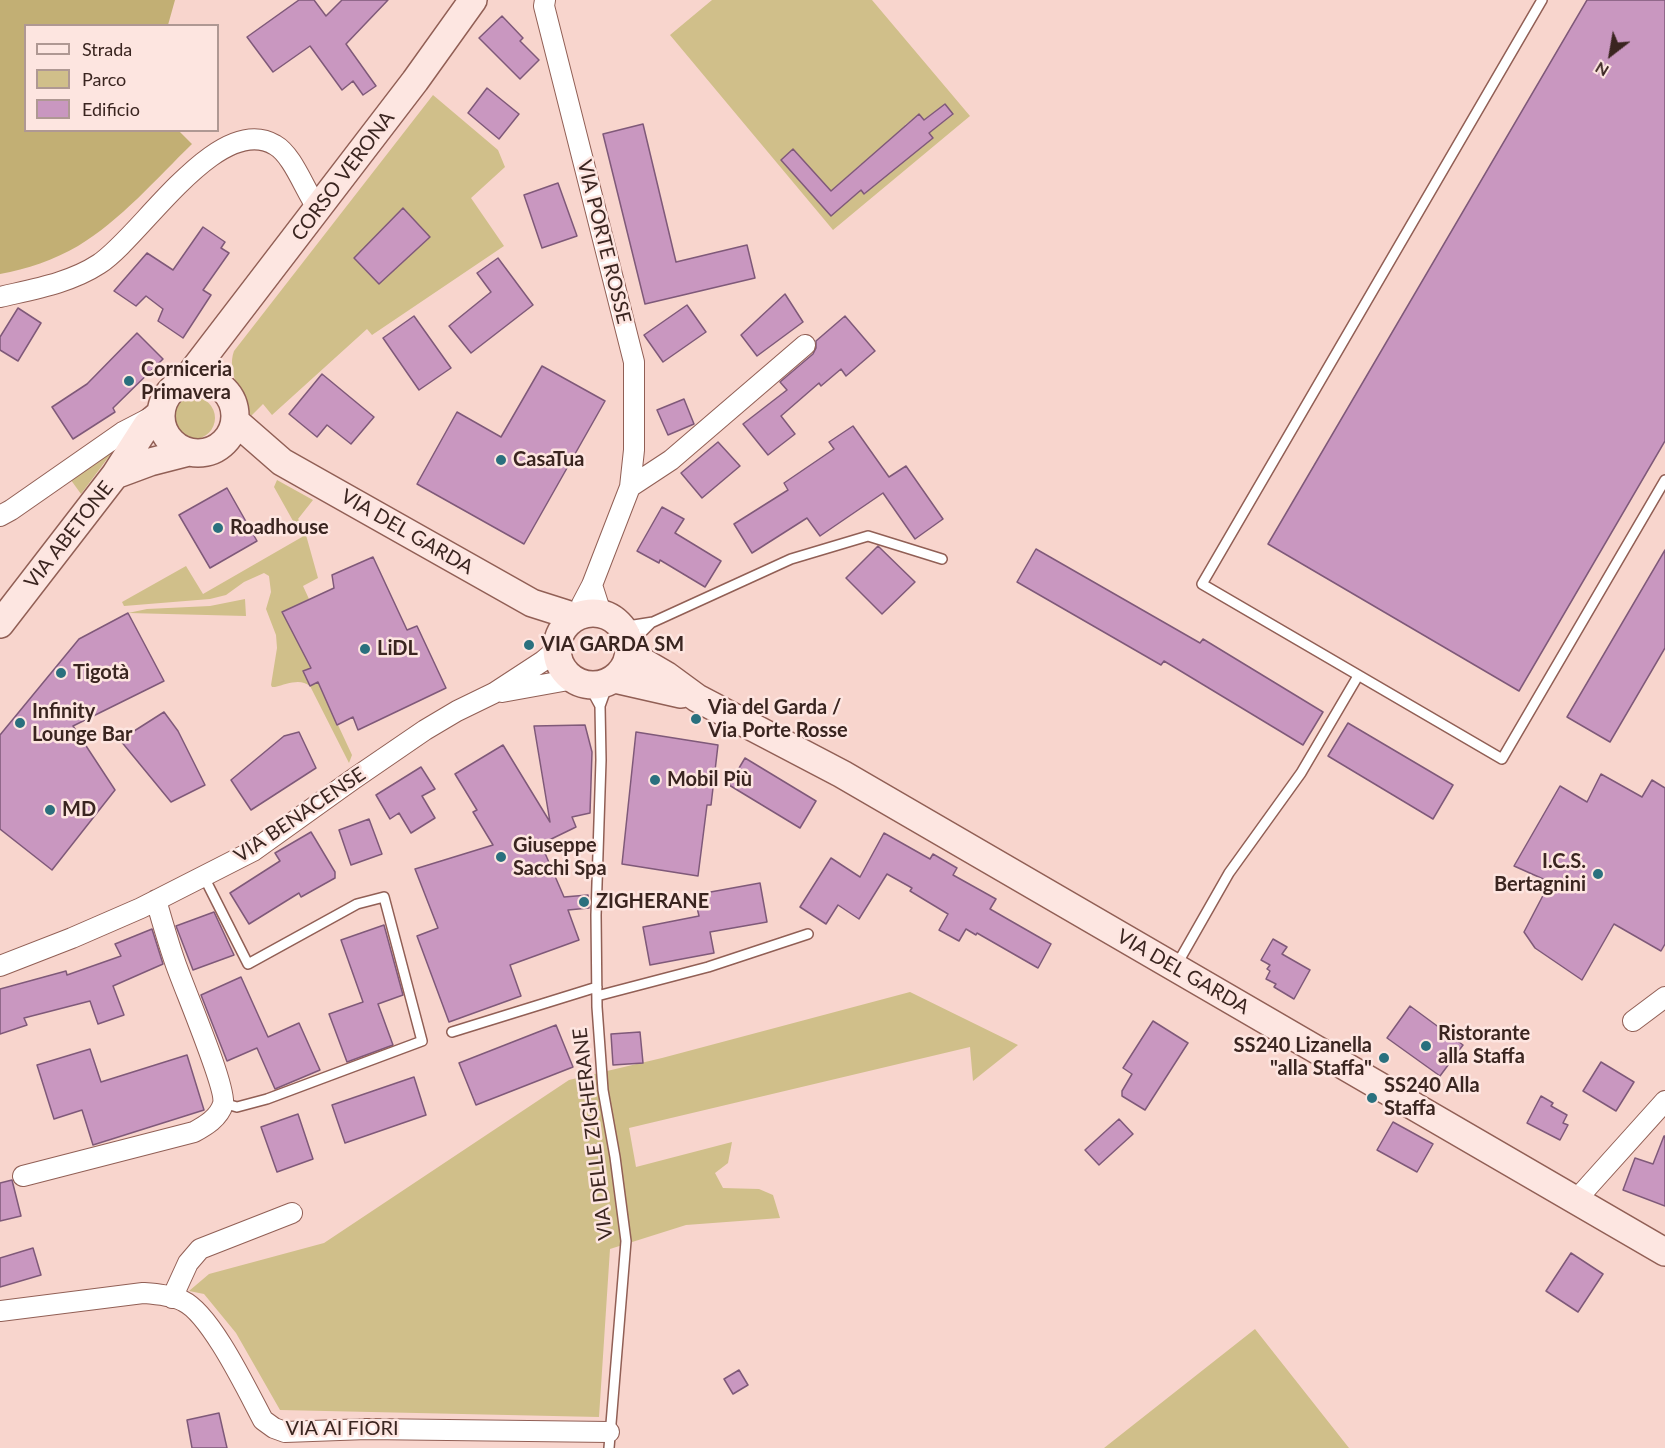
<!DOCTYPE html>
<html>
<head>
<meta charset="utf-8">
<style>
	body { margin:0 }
	#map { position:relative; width:1665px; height:1448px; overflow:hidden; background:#f8d5cd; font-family:Lato,sans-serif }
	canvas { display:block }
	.legend { position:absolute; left:24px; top:24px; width:195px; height:108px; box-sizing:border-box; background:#fde5e0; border:2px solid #af9893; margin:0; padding:8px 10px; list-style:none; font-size:18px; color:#3a2520 }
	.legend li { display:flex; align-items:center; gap:12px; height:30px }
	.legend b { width:30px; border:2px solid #af9893 }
	.north { position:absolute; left:1581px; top:24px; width:60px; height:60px; -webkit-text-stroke:4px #fde5e0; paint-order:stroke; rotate:211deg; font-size:16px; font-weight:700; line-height:24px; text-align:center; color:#3a2520 }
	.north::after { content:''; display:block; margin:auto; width:21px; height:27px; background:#3a2520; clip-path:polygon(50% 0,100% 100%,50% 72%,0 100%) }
</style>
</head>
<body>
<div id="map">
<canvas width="1665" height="1448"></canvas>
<ul class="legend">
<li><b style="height:8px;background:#fde6e1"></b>Strada</li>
<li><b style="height:16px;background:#d0bf8a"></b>Parco</li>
<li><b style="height:16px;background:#c997c0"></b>Edificio</li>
</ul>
<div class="north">N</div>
</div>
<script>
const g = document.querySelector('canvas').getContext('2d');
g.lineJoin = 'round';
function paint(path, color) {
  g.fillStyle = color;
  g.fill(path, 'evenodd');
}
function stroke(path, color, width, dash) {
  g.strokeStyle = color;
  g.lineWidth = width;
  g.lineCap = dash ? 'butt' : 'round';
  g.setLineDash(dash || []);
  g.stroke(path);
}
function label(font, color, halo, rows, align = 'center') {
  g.font = font + ' Lato,sans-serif';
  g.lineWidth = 5;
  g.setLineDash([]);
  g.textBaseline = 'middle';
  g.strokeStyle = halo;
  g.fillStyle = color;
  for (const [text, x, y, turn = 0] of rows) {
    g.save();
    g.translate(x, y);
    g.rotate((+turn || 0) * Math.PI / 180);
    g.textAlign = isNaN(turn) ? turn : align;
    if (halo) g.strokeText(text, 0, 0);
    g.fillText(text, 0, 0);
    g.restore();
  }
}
const green = new Path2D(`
	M712,0H872L970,116L833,230L670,35ZM945,104L953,115L929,133L933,138L911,155L915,138L905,125L919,114L924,120ZM793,149L831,191L861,164L878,181L865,194L861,190L831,216L781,160Z
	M433,95L498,150L505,167L471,198L504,246L372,335L367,329L272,415L263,404L251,416C243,395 226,373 234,351ZM403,208L430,237L379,284L354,258Z
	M173 418a21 21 0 1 1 42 0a21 21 0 1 1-42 0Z
	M113,451L81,494L68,476Z
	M277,480L313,500L298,519L310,532L306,535L318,578L303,586L309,599L283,612L311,668L304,671L310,686L318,682L352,755L349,763L310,686C300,678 287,684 275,687H272L271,685L277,648L276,635L266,609L271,592L269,576L264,573L244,582L226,595L210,599L124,606L122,602L186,566L203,594L302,537L274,487Z
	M245,599L246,616L128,613L147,609L210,606Z
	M910,992L1018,1045L973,1081L970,1047L629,1128L636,1167L732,1142L728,1163L715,1173L723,1188L759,1189L773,1195L780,1218L686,1225L610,1249L599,1417L280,1410L236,1333L204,1294L189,1291L209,1274L324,1243L569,1080L662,1058Z
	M1255,1329L1349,1448H1103H1104Z`);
const forest = new Path2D(`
	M0,0H175L168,25L26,26V130L179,131L192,144C157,178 120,221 78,246C54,260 27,269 0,274Z`);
const building = new Path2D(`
	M299,0H314L326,16L342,0H388L346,44L376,86L363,95L353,81L342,90L310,46L273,72L247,37Z
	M1587,0H1665V441L1519,691L1268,544Z
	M502,16L523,38L520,41L539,60L520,79L479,38Z
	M487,88L519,114L499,139L468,113Z
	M945,104L953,114L929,133L933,138L864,194L861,190L831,216L781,160L793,149L831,191L919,114L924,120Z
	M643,124L676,262L747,245L755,278L645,304L603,134Z
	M558,183L577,236L542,248L524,195Z
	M403,208L430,237L379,284L354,258Z
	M203,227L225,242L221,248L229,253L203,290L211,295L183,338L158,321L163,309L146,296L136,306L114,291L147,253L173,270Z
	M498,258L533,305L471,353L449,326L491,292L477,273Z
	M785,294L803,322L757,356L741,335Z
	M687,305L706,332L663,362L644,335Z
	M18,308L41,323L18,361L0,350V337Z
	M414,316L451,368L419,390L383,338Z
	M845,316L875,351L846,376L841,369L821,386L819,383L781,416L795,434L768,455L743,424L787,390L780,382L813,354L816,348V341Z
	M137,333L163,359L113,408L115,412L73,439L52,407L87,384Z
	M542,366L605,401L524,544L417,484L457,412L501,437Z
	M322,374L374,417L351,444L327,425L317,437L289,414Z
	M684,399L694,424L668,435L657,410Z
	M853,426L889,477L906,466L943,519L915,539L883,493L820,536L807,518L752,553L734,524L788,490L784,483L834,449L829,442Z
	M718,442L740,466L702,498L681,473Z
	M227,488L257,541L210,568L179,515Z
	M662,507L684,519L675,533L721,561L705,587L660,560L659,563L637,551Z
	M878,546L915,582L882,614L846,578Z
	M1036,549L1200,643L1203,639L1323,712L1303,745L1164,661L1161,665L1017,582Z
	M1665,550V648L1610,742L1567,717Z
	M373,557L407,630L417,626L446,688L358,730L353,717L337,725L318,682L310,686L303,671L311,668L282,612L334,588L332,575Z
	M128,613L164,681L73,726L115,790L52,870L0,829V735L79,639Z
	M164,712L178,731L205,785L171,802L120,740Z
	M1348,723L1453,785L1433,819L1328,756Z
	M585,725L592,752L590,813L572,817L576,827L541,844L564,897L588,895L589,908L568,910L579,940L510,965L521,996L449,1022L417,936L438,928L415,869L493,845L473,812L477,810L455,774L503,745L550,822L534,726Z
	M299,732L316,768L251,810L231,780L284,736Z
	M636,732L718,745L711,805H707L698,876L622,864Z
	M745,758L816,801L800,828L729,785Z
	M421,767L435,789L422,796L435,818L411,833L399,813L390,819L376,795Z
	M1601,774L1642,797L1652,780L1665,788V944L1661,951L1614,924L1582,980L1535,948L1524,932L1550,882L1514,866L1560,786L1587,802Z
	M369,819L382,854L351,865L339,830Z
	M311,832L335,872V878L301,897L299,893L249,924L230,893L280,861L275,853Z
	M884,833L930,859L933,854L957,868L953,875L996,899L990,909L1051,944L1038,968L977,933L976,935L966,929L959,941L939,930L948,914L910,891L912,888L887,874L859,919L838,905L826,924L800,907L831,858L860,877Z
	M760,883L767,922L710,932L714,953L650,965L643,927L699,916L694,895Z
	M214,912L234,955L193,970L176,926Z
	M384,925L403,995L378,1004L393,1045L347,1062L329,1014L363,1002L341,940Z
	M152,929L163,964L113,986L124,1015L98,1024L90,1001L24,1018L27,1025L0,1034V989L66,971L67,975L121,956L115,944Z
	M1273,939L1287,947L1282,954L1310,970L1294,999L1274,987L1276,984L1266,979L1270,971L1267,969L1270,965L1261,960Z
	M241,977L268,1037L299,1023L320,1070L275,1089L257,1048L227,1061L201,995Z
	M1410,1006L1463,1045L1440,1076L1387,1038Z
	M1153,1021L1188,1043L1145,1110L1122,1096V1091L1132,1074L1123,1068Z
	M556,1025L573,1067L476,1105L459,1063Z
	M640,1032L643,1063L613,1065L611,1034Z
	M90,1049L101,1082L187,1055L204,1110L93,1145L82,1110L54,1119L37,1065Z
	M1601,1062L1634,1082L1616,1111L1583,1091Z
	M414,1077L426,1115L345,1143L332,1105Z
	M1541,1096L1553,1103L1551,1106L1567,1115L1563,1123L1568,1125L1560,1140L1527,1123Z
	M298,1114L313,1159L277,1172L261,1127Z
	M1119,1119L1133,1134L1099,1165L1085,1150Z
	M1393,1122L1433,1144L1417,1172L1377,1150Z
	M1664,1136H1665V1206L1623,1190L1635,1158L1653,1164Z
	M12,1180L21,1216L0,1221V1183Z
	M33,1248L41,1275L0,1287V1258Z
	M1571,1253L1603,1274L1578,1312L1546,1291Z
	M739,1370L748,1385L733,1394L724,1379Z
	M219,1413L227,1448H192L187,1420Z`);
const lane = new Path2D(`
	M1542,0L1202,584L1502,759L1665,480
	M620,624L634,625L653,622L791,559L868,536L942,559
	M629,645L651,623
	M588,684L600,706
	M204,877L248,964L357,904L384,897L422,1041L267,1099L237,1107L223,1103
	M1176,966L1229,873L1301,773L1358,676
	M597,996L708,967L808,934
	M452,1032L597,987
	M609,1448L626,1241L615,1157L603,1090L597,1007L596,915L601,760L600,706L609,681`);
const street = new Path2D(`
	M545,0L544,6L634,362V450L630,487L592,585L582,604L579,615
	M0,297C34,289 70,283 99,264C141,237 218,111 275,145C293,155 305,191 318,209
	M630,487L671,460L805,345
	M0,516L11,510L123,432L150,418
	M592,585L601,613
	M502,692L574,679
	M0,966L72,938L141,908L253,851L352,780L425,730L457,711L494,693L543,661L557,649
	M1633,1021L1665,997
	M23,1176L194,1132C205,1126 219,1118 223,1104C227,1088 183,986 175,962C168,942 162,921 156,900
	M1576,1200L1665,1101
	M172,1298L188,1263L200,1249L292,1213
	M0,1311L143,1293C156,1294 171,1295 183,1301C211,1314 248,1392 263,1420L274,1428L285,1432L367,1429L609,1432`);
const secondary = new Path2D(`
	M161 416a37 37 0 1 1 74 0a37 37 0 1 1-74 0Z
	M186,380L415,81L473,0
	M235,421L282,462L532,603L576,617
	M115,475L150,462L189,452
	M557 649a36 36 0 1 1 72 0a36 36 0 1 1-72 0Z
	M0,624L115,475L147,425L161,413
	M629,649L643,662L667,676L697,698L842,774L1665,1252
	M615,679L681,694`);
const markers = [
	[129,381,6,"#2a707e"],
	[501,460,6,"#2a707e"],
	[218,528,6,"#2a707e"],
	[529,645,6,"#2a707e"],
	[365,649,6,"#2a707e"],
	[61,673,6,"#2a707e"],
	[696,719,6,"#2a707e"],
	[20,723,6,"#2a707e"],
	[655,780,6,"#2a707e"],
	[50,810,6,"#2a707e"],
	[501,857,6,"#2a707e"],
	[1598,874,6,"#2a707e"],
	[584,902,6,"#2a707e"],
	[1426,1046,6,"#2a707e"],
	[1384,1058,6,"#2a707e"],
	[1372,1098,6,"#2a707e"]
];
const streetNames = [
	["CORSO VERONA",343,176,-53],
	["VIA PORTE ROSSE",604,242,76],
	["VIA DEL GARDA",407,532,30],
	["VIA ABETONE",69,535,-52],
	["VIA BENACENSE",300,815,-34],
	["VIA DEL GARDA",1183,972,30],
	["VIA DELLE ZIGHERANE",593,1134,-97],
	["VIA AI FIORI",342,1429]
];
const poiNames = [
	["Corniceria",141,370],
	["Primavera",141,393],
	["CasaTua",513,460],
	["Roadhouse",230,528],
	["VIA GARDA SM",541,645],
	["LiDL",377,649],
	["Tigotà",73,673],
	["Via del Garda /",708,708],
	["Via Porte Rosse",708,731],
	["Infinity",32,712],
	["Lounge Bar",32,735],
	["Mobil Più",667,780],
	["MD",62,810],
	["Giuseppe",513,846],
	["Sacchi Spa",513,869],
	["I.C.S.",1586,862,"right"],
	["Bertagnini",1586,885,"right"],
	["ZIGHERANE",596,902],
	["Ristorante",1438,1034],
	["alla Staffa",1438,1057],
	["SS240 Lizanella",1372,1046,"right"],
	["\"alla Staffa\"",1372,1069,"right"],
	["SS240 Alla",1384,1086],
	["Staffa",1384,1109]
];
paint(green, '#d0bf8a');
paint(forest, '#c2af74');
paint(building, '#c997c0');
stroke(building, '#7f5979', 1.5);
stroke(lane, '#915f55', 12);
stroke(street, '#915f55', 22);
stroke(secondary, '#915f55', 30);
stroke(lane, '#fff', 9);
stroke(street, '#fff', 20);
stroke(secondary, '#fde6e1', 27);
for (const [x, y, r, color] of markers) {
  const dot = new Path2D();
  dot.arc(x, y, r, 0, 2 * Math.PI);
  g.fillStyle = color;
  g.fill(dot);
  stroke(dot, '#fde5e0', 2);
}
label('20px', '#3a2520', '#fde5e0', streetNames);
label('bold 20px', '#3a2520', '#fde5e0', poiNames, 'left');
</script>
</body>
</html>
